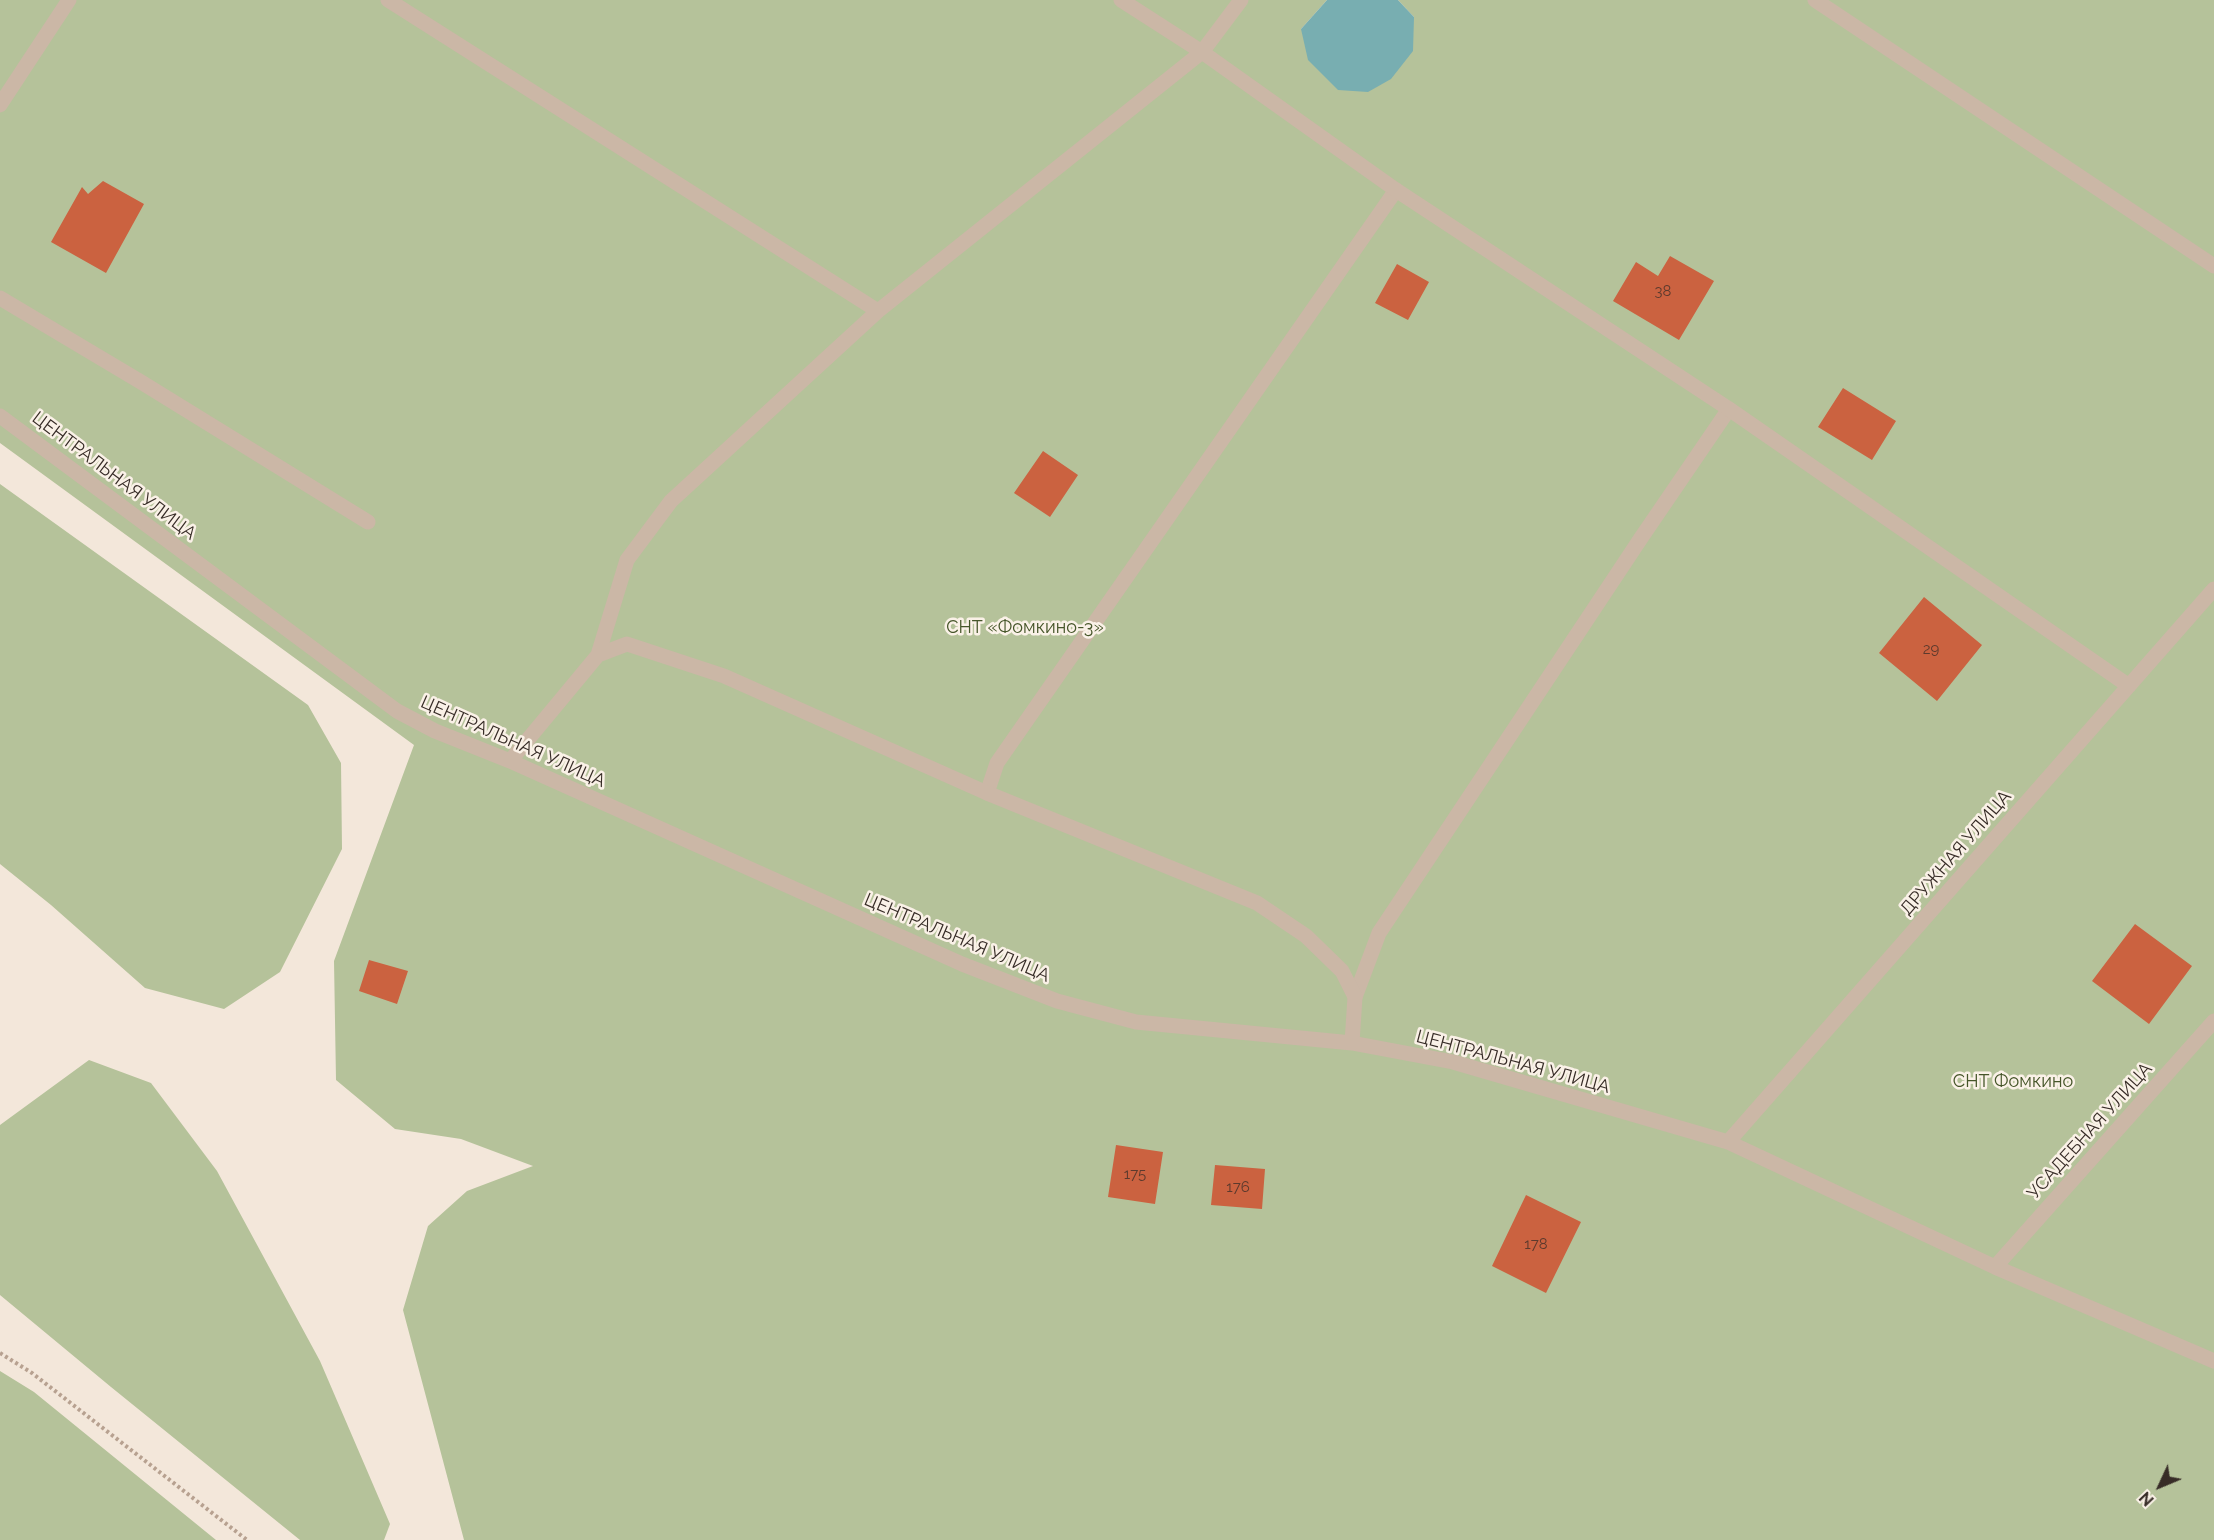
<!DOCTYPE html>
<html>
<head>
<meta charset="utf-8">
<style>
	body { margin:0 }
	#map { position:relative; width:2214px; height:1540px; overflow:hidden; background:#f3e7da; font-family:Raleway,sans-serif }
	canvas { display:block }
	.north { position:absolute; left:2130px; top:1456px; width:60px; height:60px; -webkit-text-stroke:4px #faf1e7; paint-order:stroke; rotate:226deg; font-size:16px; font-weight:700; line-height:24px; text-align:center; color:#372c27 }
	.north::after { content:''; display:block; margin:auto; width:21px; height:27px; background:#372c27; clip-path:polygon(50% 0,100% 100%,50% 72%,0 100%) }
</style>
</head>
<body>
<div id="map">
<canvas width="2214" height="1540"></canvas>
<div class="north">N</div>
</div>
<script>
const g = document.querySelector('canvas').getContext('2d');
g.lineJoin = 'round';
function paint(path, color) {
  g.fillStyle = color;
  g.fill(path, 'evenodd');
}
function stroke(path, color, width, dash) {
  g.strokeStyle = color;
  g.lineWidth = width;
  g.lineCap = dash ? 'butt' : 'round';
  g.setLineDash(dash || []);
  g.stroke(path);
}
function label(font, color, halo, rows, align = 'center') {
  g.font = font + ' Raleway,sans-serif';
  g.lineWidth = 5;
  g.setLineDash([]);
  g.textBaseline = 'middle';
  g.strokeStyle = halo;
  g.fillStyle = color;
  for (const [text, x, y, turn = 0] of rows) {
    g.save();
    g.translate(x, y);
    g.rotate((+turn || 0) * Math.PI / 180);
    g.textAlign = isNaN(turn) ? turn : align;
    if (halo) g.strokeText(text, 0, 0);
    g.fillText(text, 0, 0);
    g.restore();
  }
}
const green = new Path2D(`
	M0,0H1327L1301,29L1414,17L1398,0H2214V1540H464L403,1310L428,1226L467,1191L533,1166L461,1139L395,1129L336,1080L334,961L414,745L0,443Z
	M0,484L308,705L341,763L342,849L280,972L224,1009L145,988L51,905L0,864Z
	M89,1060L151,1083L217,1171L320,1361L390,1524L384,1540H300L111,1387L0,1295V1125Z
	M0,1371L34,1392L216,1540H0Z`);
const water = new Path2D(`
	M1327,0H1398L1414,17L1413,51L1391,79L1368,92L1338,90L1308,60L1301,29Z`);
const building = new Path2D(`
	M103,181L144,204L106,273L51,242L82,187L88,194Z
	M1670,256L1714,281L1679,340L1613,301L1636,262L1658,276Z
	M1397,264L1429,282L1408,320L1375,303Z
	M1843,388L1896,421L1872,460L1818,427Z
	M1043,451L1078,475L1050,517L1014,493Z
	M1924,597L1982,645L1937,701L1879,653Z
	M2135,924L2192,966L2149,1024L2092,981Z
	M369,960L408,971L397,1004L359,991Z
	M1116,1145L1163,1152L1155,1204L1108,1197Z
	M1215,1165L1265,1169L1262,1209L1211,1205Z
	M1526,1195L1581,1222L1546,1293L1492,1266Z`);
const path = new Path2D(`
	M0,1353L32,1373L247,1540`);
const lane = new Path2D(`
	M0,105L69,0
	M0,298L141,382L368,522
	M987,793L997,763L1396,190
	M1355,997L1379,933L1641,538L1729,409`);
const street = new Path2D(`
	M388,0L878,311
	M1121,0L1202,52L1396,190L1729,409L2129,686
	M1815,0L2214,266
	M0,416L397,711L435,731L510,761L962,964L1057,1001L1136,1022L1352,1043L1453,1062L1728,1142L1995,1267L2214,1361
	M598,655L627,560L671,501L878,311L1202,52L1241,0
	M510,761L598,655L627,644L724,676L987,793L1257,903L1306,936L1342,971L1355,997L1352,1043
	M1728,1142L2214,589
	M1995,1267L2214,1021`);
const numberNames = [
	["38",1663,291],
	["29",1931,649],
	["175",1135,1174],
	["176",1238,1187],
	["178",1536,1244]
];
const streetNames = [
	["ЦЕНТРАЛЬНАЯ УЛИЦА",114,476,37],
	["ЦЕНТРАЛЬНАЯ УЛИЦА",513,742,24],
	["ДРУЖНАЯ УЛИЦА",1956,853,-49],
	["ЦЕНТРАЛЬНАЯ УЛИЦА",957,938,23],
	["ЦЕНТРАЛЬНАЯ УЛИЦА",1513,1062,15],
	["УСАДЕБНАЯ УЛИЦА",2090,1131,-48]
];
const parkNames = [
	["СНТ «Фомкино-3»",1025,628],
	["СНТ Фомкино",2013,1082]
];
paint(green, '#b5c29a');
paint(water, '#78aeb1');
paint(building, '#cb6240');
stroke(path, '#b7a190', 4, [3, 3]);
stroke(lane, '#cbb7a6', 15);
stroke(street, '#cbb7a6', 15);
label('15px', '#5c3a2d', null, numberNames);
label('18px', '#372c27', '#faf1e7', streetNames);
label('18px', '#46562a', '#faf1e7', parkNames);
</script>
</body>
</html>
